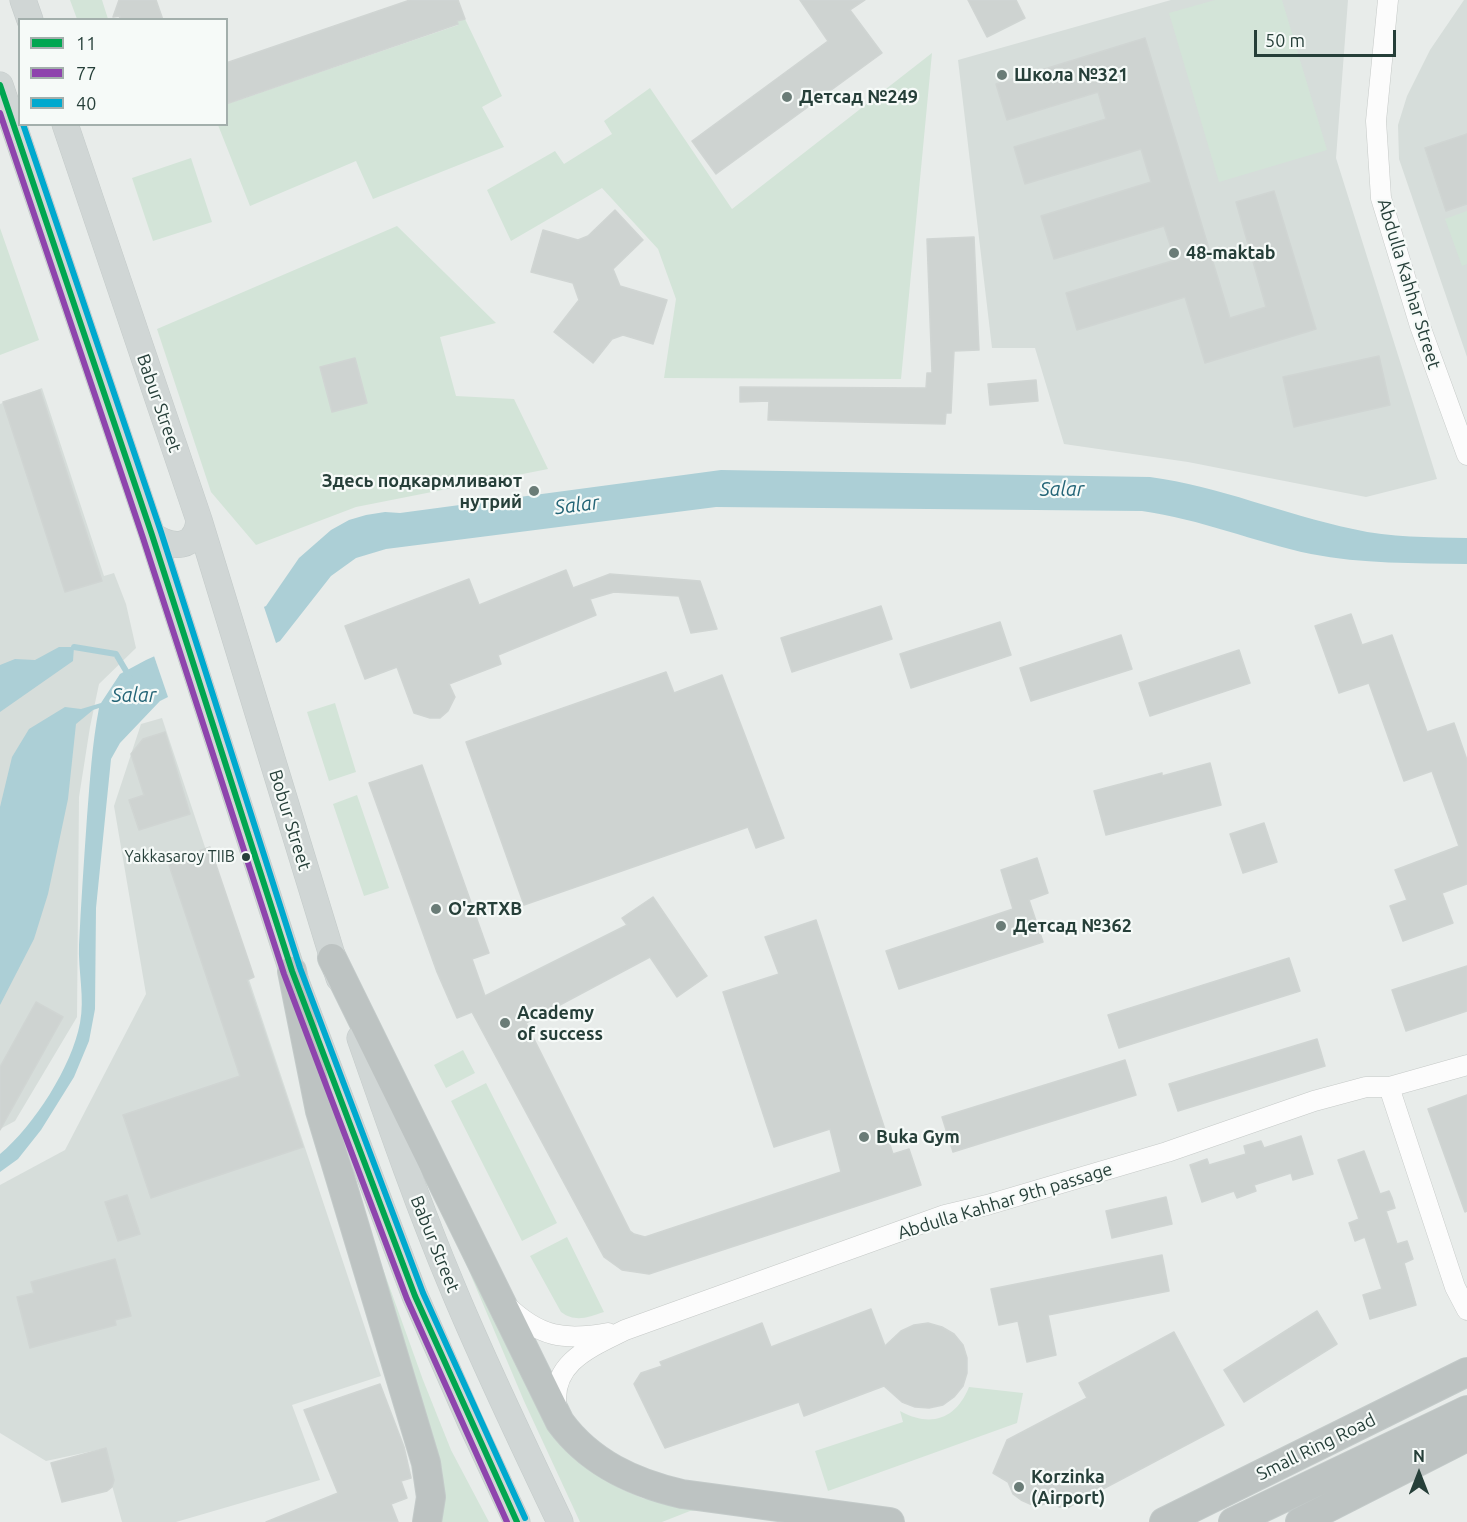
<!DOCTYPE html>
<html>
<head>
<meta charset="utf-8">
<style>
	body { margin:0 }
	#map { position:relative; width:1467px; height:1522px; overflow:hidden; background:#e8ecea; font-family:Ubuntu,sans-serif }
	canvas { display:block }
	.legend { position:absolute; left:18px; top:18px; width:210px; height:108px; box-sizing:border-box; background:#f6faf8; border:2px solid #a3afac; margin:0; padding:8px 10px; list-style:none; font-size:18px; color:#263f39 }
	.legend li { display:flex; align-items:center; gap:12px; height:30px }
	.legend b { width:30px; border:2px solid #a3afac }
	.north { position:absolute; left:1389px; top:1444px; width:60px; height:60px; -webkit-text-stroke:4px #f6faf8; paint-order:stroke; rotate:0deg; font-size:16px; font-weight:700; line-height:24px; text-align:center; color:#263f39 }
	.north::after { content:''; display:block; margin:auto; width:21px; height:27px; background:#263f39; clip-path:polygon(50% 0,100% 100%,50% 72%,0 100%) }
	.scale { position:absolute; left:1254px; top:30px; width:142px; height:27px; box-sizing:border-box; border:3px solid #263f39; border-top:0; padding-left:8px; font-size:18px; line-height:21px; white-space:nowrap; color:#263f39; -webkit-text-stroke:4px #f6faf8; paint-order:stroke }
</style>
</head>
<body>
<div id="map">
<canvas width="1467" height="1522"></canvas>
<ul class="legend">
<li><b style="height:8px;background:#00a651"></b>11</li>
<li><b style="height:8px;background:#8e44ad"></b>77</li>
<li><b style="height:8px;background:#00a9ce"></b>40</li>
</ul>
<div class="north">N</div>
<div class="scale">50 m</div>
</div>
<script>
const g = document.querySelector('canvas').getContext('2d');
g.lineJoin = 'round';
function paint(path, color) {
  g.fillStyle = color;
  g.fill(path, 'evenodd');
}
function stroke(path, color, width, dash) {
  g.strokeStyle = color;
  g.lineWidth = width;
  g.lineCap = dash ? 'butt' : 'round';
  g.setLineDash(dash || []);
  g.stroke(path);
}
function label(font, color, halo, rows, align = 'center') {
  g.font = font + ' Ubuntu,sans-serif';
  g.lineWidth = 4.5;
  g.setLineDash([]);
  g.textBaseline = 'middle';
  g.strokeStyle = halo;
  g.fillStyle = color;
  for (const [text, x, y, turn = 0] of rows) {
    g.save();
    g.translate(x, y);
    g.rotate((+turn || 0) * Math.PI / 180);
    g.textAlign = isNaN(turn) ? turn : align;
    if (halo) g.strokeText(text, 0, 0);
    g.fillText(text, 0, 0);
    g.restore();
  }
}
const built = new Path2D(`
	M1171,0H1348L1336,158L1437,479L1366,497L1188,462L1064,444L1035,348H992L958,60Z
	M1464,0H1467V357L1399,159L1398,125L1407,96L1430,50Z
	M42,388L104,576L114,573L126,604L136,648L99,684L90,727L79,797L77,1017L15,1121L0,1129V404Z
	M162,718L381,1376L292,1405L320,1480L176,1522H122L102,1449L46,1461L0,1433V1185L65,1150L146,994L114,806L141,724Z`);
const green = new Path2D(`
	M70,0H102L108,19H77Z
	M1215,0H1282L1327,150L1219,182L1169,13Z
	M465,19L502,96L482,107L504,147L373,199L356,161L250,206L218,125L226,124L227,104L458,25L457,21Z
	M932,53L901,379L664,378L676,299L658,249L602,188L511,241L487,190L555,151L564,164L612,134L604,121L650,88L732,209Z
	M191,158L212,222L153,241L132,178Z
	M1467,211V264L1462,266L1445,219Z
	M397,226L496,323L440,337L456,396L514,399L548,469L356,507L256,545L211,492L157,329Z
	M0,228L39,340L0,355Z
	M335,703L356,772L329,781L307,712Z
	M357,795L389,888L364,896L333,804Z
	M463,1050L475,1073L446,1088L434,1065Z
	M486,1083L557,1223L522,1241L451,1101Z
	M450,1226L580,1463L619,1488L642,1498L667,1504L704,1510L690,1511L662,1522H580L524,1401Z
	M567,1237L604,1312C588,1317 576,1323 561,1312L530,1256Z
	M378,1255L423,1380L451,1450L489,1522H441L443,1483L442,1470L389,1299Z
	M969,1387L1023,1393L1017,1423L828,1491L815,1451L903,1422L900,1411C931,1428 956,1419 969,1387Z`);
const water = new Path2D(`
	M721,470L1150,477C1219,486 1285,515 1353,529C1391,538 1429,537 1467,538V564C1415,563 1362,564 1311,554C1254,542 1200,519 1142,511L716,507L386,549L356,558L331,576L280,641L160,701L120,743L111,759L96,908L95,1009L89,1041L74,1077L41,1130L18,1159L0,1172V1154C34,1126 72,1066 80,1023C85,998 78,971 79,945C81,903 84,860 87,817C90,781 92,744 99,708L93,710L76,724L68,799L48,894L34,939L0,1005V807L12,757L29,729L65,707L81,709L101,703L120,674L146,660L266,606L299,558L331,530L349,520L366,515L385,512L400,513Z
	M59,647H74L73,661L0,712V665L15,659L35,660Z`);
const pier = new Path2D(`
	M263,604L277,646L169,700L153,653Z`);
const stream = new Path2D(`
	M74,647L116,654L129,676`);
const building = new Path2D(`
	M119,0H156L163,20H119L120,16L113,17Z
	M410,0H458L465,19L457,21L458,24L226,104V63Z
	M800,0H865L850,10L882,53L716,174L692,141L828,41Z
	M968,0H1016L1025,18L987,37Z
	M1145,38L1230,318L1266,307L1236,202L1274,191L1316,329L1205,363L1185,297L1077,330L1066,293L1175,260L1164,226L1054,259L1041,216L1151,182L1141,149L1025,184L1014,147L1106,119L1098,92L1007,120L996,84Z
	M1467,134V204L1446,211L1425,148Z
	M615,210L643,240L613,269L620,286L667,300L653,344L623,335L612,339L593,363L554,332L579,300L573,283L531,272L543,230L578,240L588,236Z
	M974,237L979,350L954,351L951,413H946L945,424L768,420L769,401L740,402V387L926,388L927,373H932L927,239Z
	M1379,356L1390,405L1294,427L1283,377Z
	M355,358L367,403L332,412L320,367Z
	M1036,380L1038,401L990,405L988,384Z
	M40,390L102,581L65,592L3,402Z
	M566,570L573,588L610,574L700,581L717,629L691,633L679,596L614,592L590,599L596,615L498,655L501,664L449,684L455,697L448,711L440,718H430L414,713L397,667L365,679L345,626L469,579L479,605Z
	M881,606L892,639L792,672L781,638Z
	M1351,614L1362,645L1392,635L1427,732L1454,723L1467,760V884L1442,893L1453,923L1403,941L1390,906L1407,900L1395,870L1459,846L1432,771L1404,781L1369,683L1339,693L1315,626Z
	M1000,622L1011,655L911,688L900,654Z
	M1121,635L1132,669L1031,701L1020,668Z
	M1239,650L1250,683L1150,716L1139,683Z
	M666,672L674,693L722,675L784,838L756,848L748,827L524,905L466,742Z
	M165,732L190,814L139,830L129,800L144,795L131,754L143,739Z
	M1210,763L1221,805L1106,835L1094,791L1162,773V776Z
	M422,765L489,953L472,959L485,996L627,925L622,918L653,897L707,976L677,997L650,957L526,1023L630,1231L634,1234L645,1237L841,1172L830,1129L774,1147L723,992L779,974L765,937L816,920L893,1154L909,1149L921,1185L649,1274L622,1270L604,1257L472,1012L457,1018L437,972L369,783Z
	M1264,823L1277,862L1243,873L1230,834Z
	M210,847L254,977L247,980L303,1147L151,1198L123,1115L240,1076L168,862Z
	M1037,858L1048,893L1029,900L1043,942L899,989L886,951L1013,909L1001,870Z
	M1289,958L1300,991L1119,1048L1108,1015Z
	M1467,966V1011L1406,1031L1392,990Z
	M36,1002L63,1017L0,1130V1067Z
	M1317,1039L1325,1066L1178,1111L1169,1084Z
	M1125,1060L1136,1095L953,1152L942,1117Z
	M1467,1095V1211L1465,1212L1428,1109Z
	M1301,1136L1313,1174L1293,1180L1291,1173L1254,1185L1256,1191L1237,1198L1234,1191L1202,1202L1190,1165L1207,1159L1209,1165L1246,1154L1244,1146L1261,1141L1264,1148Z
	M1364,1151L1380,1194L1389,1191L1392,1198L1395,1208L1386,1211L1397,1244L1407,1241L1413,1259L1404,1263L1416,1305L1370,1319L1363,1295L1382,1289L1365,1237L1355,1241L1349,1223L1359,1219L1338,1160Z
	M127,1195L140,1234L118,1241L105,1202Z
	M1166,1197L1172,1224L1112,1238L1106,1211Z
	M1162,1255L1169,1291L1048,1315L1056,1355L1027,1362L1018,1321L999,1325L991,1289Z
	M115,1259L131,1316L115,1320L116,1325L30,1348L17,1297L34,1293L31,1282Z
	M871,1309L885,1346L901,1331L914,1325L928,1323L942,1327L954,1334L963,1345L967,1358V1373L963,1386L954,1397L943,1405L929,1408L915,1407L902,1402L884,1386L804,1416L799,1402L665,1448L634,1384L641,1373L662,1366L660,1362L762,1323L771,1347Z
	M1317,1311L1337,1344L1244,1402L1224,1370Z
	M1174,1332L1224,1425L1067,1508L1059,1507L1052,1502L1041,1505L1030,1504L1021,1500L1013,1494L1008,1482L993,1473L1007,1440L1087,1398L1079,1383Z
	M380,1384L404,1447L411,1478L401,1481L407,1498L391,1504L398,1522H266L338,1493L304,1410Z
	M106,1448L114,1480L112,1487L107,1491L62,1502L51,1463Z`);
const minor = new Path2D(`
	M1388,0L1376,121L1381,198L1420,326L1467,455
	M1389,1087L1455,1287L1467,1310
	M506,1305C539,1337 564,1341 608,1333
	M557,1409C549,1363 591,1347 625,1330L945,1215L987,1205L1167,1152L1314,1101L1366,1087H1389L1467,1065`);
const major = new Path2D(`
	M23,0L30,20
	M0,85L152,535L292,971L415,1296L470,1421L517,1522
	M65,124L199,520L339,978
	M152,535C172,549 196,550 199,520
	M360,1038C389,1121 418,1205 452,1286C485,1366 523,1444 560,1522`);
const highway = new Path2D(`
	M332,958L560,1422C590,1463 634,1483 682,1494L890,1522
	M292,971L320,1111L426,1463L431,1497L427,1522
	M1164,1522L1467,1372
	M1233,1522L1467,1410
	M1300,1522L1467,1437`);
const bus1 = new Path2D(`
	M0,85L152,535L292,971L415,1296L517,1522`);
const bus2 = new Path2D(`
	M0,113L143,538L284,974L407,1299L507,1522`);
const bus3 = new Path2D(`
	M23,124L161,532L300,968L423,1293L525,1518`);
const markers = [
	[1002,75,6,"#6a7c77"],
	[787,97,6,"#6a7c77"],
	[1174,253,6,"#6a7c77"],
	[534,491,6,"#6a7c77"],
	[246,857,5,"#263f39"],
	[436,909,6,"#6a7c77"],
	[1001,926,6,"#6a7c77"],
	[505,1023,6,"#6a7c77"],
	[864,1137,6,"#6a7c77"],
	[1019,1487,6,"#6a7c77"]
];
const busNames = [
	["Yakkasaroy TIIB",235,857]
];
const poiNames = [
	["Школа №321",1014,75],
	["Детсад №249",799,97],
	["48-maktab",1186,253],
	["Здесь подкармливают",522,481,"right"],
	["нутрий",522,502,"right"],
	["O'zRTXB",448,909],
	["Детсад №362",1013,926],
	["Academy",517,1013],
	["of success",517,1034],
	["Buka Gym",876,1137],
	["Korzinka",1031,1477],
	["(Airport)",1031,1498]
];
const streetNames = [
	["Abdulla Kahhar Street",1409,284,73],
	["Babur Street",159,403,71],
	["Bobur Street",290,820,73],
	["Abdulla Kahhar 9th passage",1005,1201,-17],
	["Babur Street",435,1244,68],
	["Small Ring Road",1316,1447,-26]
];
const waterNames = [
	["Salar",1062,489],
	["Salar",577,505,-7],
	["Salar",134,695]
];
paint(built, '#d6ddda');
paint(green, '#d3e4d8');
paint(water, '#accfd6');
paint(pier, '#e8ecea');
stroke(stream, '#accfd6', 6);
paint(building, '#ced3d1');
stroke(building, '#d0d5d3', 1.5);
stroke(minor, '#c5c9c7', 21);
stroke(major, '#c3cac9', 27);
stroke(highway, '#c3cac9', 30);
stroke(minor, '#fcfcfc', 20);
stroke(major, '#d0d6d5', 26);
stroke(highway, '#bdc3c2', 28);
stroke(bus1, '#00a651', 6);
stroke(bus2, '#8e44ad', 6);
stroke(bus3, '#00a9ce', 6);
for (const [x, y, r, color] of markers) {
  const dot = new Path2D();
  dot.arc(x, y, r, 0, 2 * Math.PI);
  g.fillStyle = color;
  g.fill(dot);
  stroke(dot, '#f6faf8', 2);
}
label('16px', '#263f39', '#f6faf8', busNames, 'right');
label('bold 18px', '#263f39', '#f6faf8', poiNames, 'left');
label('18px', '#263f39', '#f6faf8', streetNames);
label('italic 20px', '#246577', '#f6faf8', waterNames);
</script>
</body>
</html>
